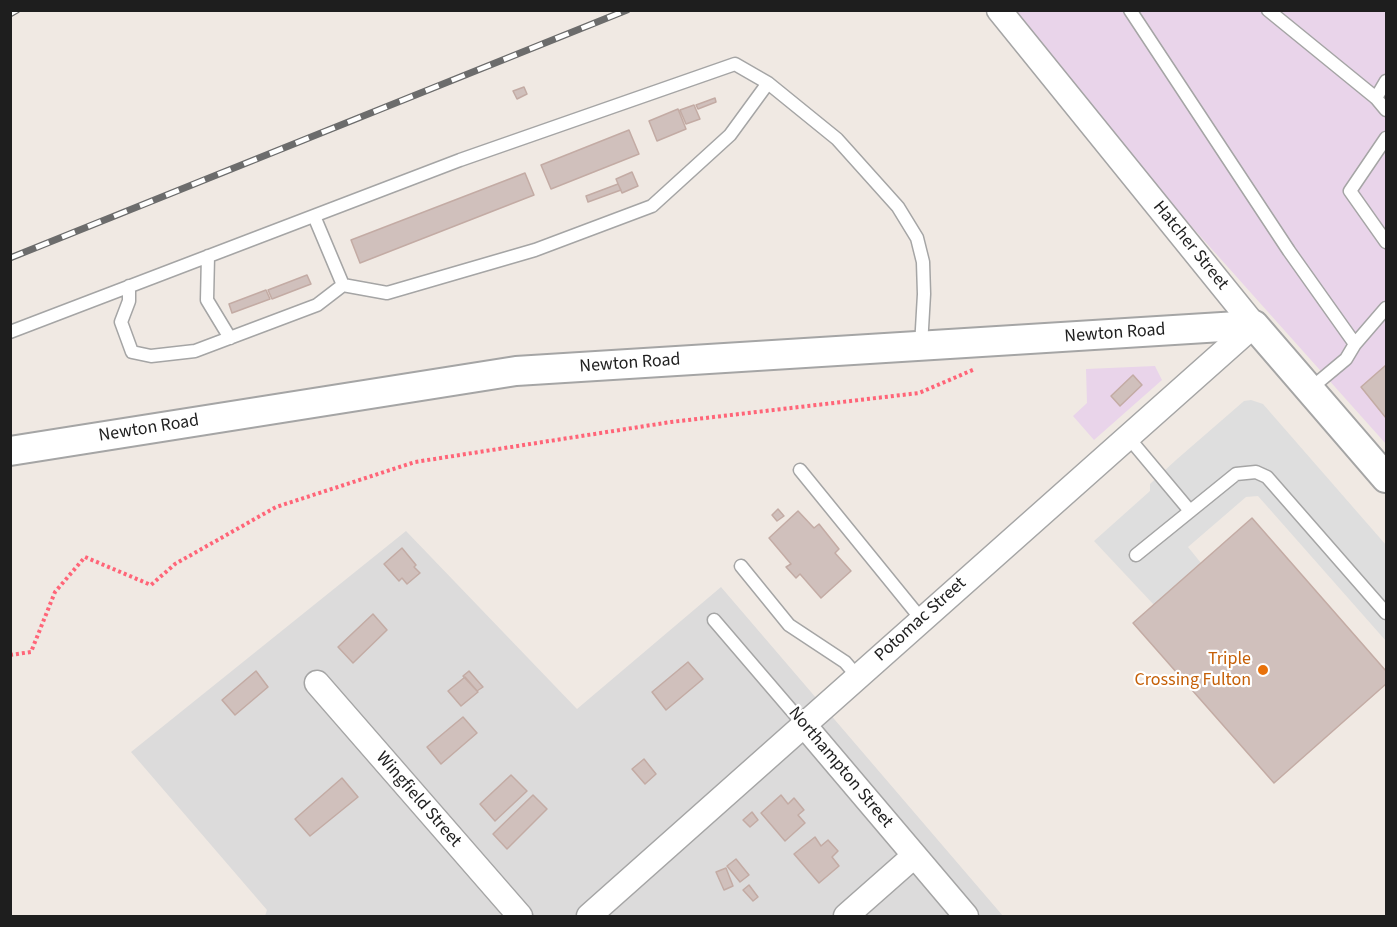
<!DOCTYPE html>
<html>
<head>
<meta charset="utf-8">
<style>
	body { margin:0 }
	#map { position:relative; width:1397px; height:927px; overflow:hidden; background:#f0e9e3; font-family:"Source Sans 3",sans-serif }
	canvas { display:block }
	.frame { position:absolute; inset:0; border:12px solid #1e1e1e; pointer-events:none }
</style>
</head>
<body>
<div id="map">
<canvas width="1397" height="927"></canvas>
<div class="frame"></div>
</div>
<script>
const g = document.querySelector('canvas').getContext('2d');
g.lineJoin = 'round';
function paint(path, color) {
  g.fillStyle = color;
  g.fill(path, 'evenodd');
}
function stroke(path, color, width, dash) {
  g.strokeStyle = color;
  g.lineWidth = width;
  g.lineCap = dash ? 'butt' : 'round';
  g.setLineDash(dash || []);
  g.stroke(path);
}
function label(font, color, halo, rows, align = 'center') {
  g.font = font + ' "Source Sans 3",sans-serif';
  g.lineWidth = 4.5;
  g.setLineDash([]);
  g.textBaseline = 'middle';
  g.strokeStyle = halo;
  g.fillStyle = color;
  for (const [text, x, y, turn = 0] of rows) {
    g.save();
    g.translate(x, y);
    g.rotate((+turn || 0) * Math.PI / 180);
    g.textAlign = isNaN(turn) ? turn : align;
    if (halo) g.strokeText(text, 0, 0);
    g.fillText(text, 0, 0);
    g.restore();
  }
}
const residential = new Path2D(`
	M406,531L577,709L721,587L1003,916H265L267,910L131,752Z`);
const industrial = new Path2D(`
	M999,11H1386V444Z
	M1155,366L1162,380L1094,440L1073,416L1087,403L1086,369Z`);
const parking = new Path2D(`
	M1251,400L1263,404L1386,545V641L1258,496L1246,497L1188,547L1201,563L1154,605L1094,541L1150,491V484L1176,460L1244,401Z`);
const building = new Path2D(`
	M524,87L527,94L517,99L513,91Z
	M715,98L716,102L698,109L696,105Z
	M694,105L700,119L686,124L680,110Z
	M678,109L686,129L657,141L649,121Z
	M629,130L639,154L551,189L541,165Z
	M632,172L638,186L622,193L616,179Z
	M525,173L534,195L360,263L351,240Z
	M618,184L621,190L588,202L586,196Z
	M307,275L311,284L272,299L268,290Z
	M266,290L270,299L232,313L229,304Z
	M1386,365V418L1361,387Z
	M1133,375L1142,385L1120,406L1111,396Z
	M778,509L784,516L777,521L772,515Z
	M798,511L814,528L819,524L839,549L835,553L851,571L821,598L800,574L796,578L786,567L791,564L769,538Z
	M1252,518L1386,671V684L1274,783L1133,623Z
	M402,548L416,565L414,567L420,573L407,584L402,578L399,581L384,564Z
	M373,614L387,630L353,663L338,647Z
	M688,662L703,679L666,710L652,692Z
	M256,671L268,687L235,715L222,700Z
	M469,671L483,687L477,691L463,676Z
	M465,677L478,692L461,706L448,691Z
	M463,717L477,733L441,764L427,747Z
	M644,759L656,774L645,784L632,769Z
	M511,775L527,791L495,821L480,804Z
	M342,778L358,797L310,836L295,819Z
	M533,795L547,809L507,849L493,834Z
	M781,795L788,804L794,798L804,810L798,815L805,823L785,841L761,813Z
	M752,812L758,820L750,827L743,820Z
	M815,837L821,846L828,840L838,851L832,857L839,866L819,883L794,854Z
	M736,859L749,875L740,882L727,866Z
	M726,868L733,886L724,890L716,872Z
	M749,885L758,897L753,901L743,890Z`);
const path = new Path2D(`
	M10,655L31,652L55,592L85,557L151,585L175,564L276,507L415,462L671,422L919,393L975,369`);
const service = new Path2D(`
	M1130,10L1289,251L1355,344L1346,359L1310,389
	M1268,10L1376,98L1386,110
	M1376,98L1386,81
	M1386,138L1350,191L1386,242
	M314,216L343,285L387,293L535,250L652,206L730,135L768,83
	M208,256L207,300L230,338
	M129,286V301L121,322L132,352L151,356L195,351L317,305L343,285
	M10,332L460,160L735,64L768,83L837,139L898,207L917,238L923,262L924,294L921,346
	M1355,344L1386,308
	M1128,437L1190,511
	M800,470L922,620
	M1136,555L1236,474L1256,472L1267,477L1386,613
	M741,566L789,625L845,662L858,677
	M714,620L804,725`);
const minor = new Path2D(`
	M317,683L520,916
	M804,725L966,916
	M589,916L1254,325L999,10
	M846,916L914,856`);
const tertiary = new Path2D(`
	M10,451L516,371L1254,325L1386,478`);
const rail = new Path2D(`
	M10,14L17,10
	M10,258L627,10`);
const markers = [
	[1263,670,6,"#e8710a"]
];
const streetNames = [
	["Hatcher Street",1190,246,51],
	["Newton Road",1115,334,-4],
	["Newton Road",630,364,-4],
	["Newton Road",149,429,-9],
	["Potomac Street",921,620,-42],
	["Northampton Street",840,768,50],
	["Wingfield Street",418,800,49]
];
const foodNames = [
	["Triple",1251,660],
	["Crossing Fulton",1251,681]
];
paint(residential, '#dcdbdb');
paint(industrial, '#e9d4ea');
paint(parking, '#dedede');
paint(building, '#d0c0bc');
stroke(building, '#c3aba4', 1.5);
stroke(service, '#a5a5a5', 15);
stroke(minor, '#a5a5a5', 27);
stroke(tertiary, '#a5a5a5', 32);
stroke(path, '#ff6578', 4, [3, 3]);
stroke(service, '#fff', 12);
stroke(minor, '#fff', 24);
stroke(tertiary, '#fff', 28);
stroke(rail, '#6c6c6c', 7);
stroke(rail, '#fff', 4.5, [14]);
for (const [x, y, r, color] of markers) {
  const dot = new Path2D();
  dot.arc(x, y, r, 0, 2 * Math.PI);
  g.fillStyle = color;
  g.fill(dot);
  stroke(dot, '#fff', 2);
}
label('18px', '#1e1e1e', '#fff', streetNames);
label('18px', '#c56008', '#fff', foodNames, 'right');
</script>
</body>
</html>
